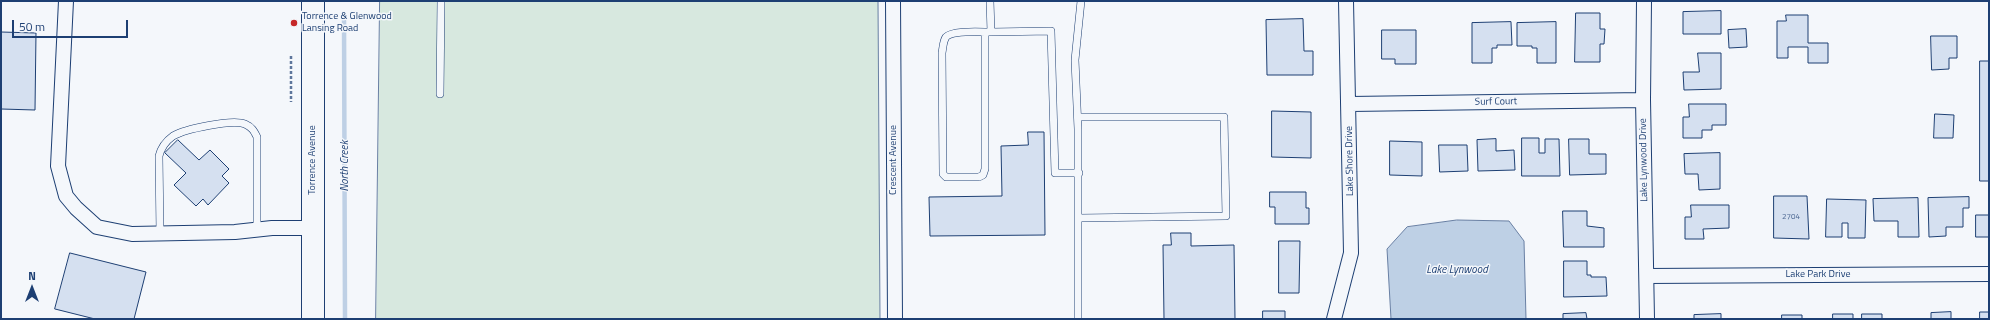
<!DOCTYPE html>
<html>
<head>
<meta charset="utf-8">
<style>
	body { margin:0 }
	#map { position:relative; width:1990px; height:320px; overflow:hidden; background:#f4f7fb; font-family:"Titillium Web",sans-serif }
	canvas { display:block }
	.frame { position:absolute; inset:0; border:2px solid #1d3f73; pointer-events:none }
	.north { position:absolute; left:12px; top:268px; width:40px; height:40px; -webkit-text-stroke:3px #f4f7fb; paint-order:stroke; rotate:0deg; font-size:11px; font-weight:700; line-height:16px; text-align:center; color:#1d3f73 }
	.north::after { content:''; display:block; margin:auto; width:14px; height:18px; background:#1d3f73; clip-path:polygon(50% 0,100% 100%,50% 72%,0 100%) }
	.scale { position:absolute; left:12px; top:20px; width:116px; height:18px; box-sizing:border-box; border:2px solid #1d3f73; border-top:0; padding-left:5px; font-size:12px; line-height:14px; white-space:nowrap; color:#1d3f73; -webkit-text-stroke:3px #f4f7fb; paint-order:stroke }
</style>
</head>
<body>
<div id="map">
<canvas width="1990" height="320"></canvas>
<div class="frame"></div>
<div class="north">N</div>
<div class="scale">50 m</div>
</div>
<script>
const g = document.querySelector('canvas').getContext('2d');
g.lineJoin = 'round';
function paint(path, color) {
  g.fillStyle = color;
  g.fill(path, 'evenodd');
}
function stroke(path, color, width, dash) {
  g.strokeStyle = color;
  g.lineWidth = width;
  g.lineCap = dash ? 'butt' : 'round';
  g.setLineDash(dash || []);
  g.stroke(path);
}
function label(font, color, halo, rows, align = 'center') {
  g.font = font + ' "Titillium Web",sans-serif';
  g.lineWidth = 3;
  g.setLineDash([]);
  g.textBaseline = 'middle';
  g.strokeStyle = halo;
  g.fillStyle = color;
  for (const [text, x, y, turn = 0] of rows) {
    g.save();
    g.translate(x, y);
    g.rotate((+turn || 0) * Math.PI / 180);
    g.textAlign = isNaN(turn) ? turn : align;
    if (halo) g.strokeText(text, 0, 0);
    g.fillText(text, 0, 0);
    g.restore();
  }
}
const green = new Path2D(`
	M380,1H878L880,319H376Z`);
const water = new Path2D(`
	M1457,220L1509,221L1524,241L1526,319H1391L1387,249L1407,227Z`);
const stream = new Path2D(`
	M344,14L345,319`);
const building = new Path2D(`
	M1721,11V34H1683V12Z
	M1576,13H1600V29H1605L1604,44H1600V62H1575Z
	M1786,15H1808V43H1828V63H1808V47H1788V58H1777V21H1786Z
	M1303,19L1304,51H1313V75H1267L1266,20Z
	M1511,22L1512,45H1497V48H1492V63H1472V23Z
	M1556,22V63H1537V48H1532V46H1517V23Z
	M1746,29L1747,47L1729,48L1728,30Z
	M1382,30H1416V64H1395V59H1382Z
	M1,32L36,33L35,110L1,109Z
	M1931,36H1957V58H1949V69L1932,70Z
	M1698,53H1721V89L1684,90L1683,72H1699Z
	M1980,61H1989V181H1980Z
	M1689,104H1726V125H1712V130H1702V138H1683V117H1689Z
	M1272,111L1311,112V158L1272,157Z
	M1935,114L1954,115L1953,138H1934Z
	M1028,132H1044L1045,235L930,236L929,197L1002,196L1001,146L1028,145Z
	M1522,138H1539V153H1545V139H1559L1560,176H1522Z
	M1496,139V151L1514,150L1515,170L1478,171L1477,140Z
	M1569,139H1589V154H1606V174L1570,175Z
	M178,140L199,160L210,150L229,169L222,176L229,183L208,205L203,199L196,206L174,185L186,173L165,153Z
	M1390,141L1422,142V176L1390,175Z
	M1439,145H1467L1468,171L1440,172Z
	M1720,153V189L1699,190L1698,174H1685L1684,154Z
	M1270,192H1306V208H1309V224H1275V207H1270Z
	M1774,196H1807L1809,239L1774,238Z
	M1969,197V208H1963V227H1946V236L1929,237L1928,198Z
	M1918,198L1919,237H1898V221H1874L1873,199Z
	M1827,199L1866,200L1865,238H1848V223H1842V237H1826Z
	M1691,205H1729V228L1703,229L1704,239H1685V217H1691Z
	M1563,211H1587V226L1604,228V247H1564Z
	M1976,215H1989V237H1976Z
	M1171,233H1191V246L1234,245L1235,319H1164L1163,245H1171Z
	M1279,241H1300L1299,293H1279Z
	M70,253L146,272L134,319H95L55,309Z
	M1564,261H1587V275H1591V277H1606L1607,296L1564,297Z
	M1263,311H1285V319H1263Z
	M1951,312V319H1931V313Z
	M1980,312H1989V319H1980Z
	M1586,313L1587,319H1563V314Z
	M1721,314V319H1694V315Z
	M1833,314H1853V319H1833Z
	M1862,314H1882V319H1862Z
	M1782,315H1802V319H1782Z`);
const path = new Path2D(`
	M291,56V102`);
const lane = new Path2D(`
	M990,1L991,32L1051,31L1055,173H1079
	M985,32V169L983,175L979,177H946L943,174L942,53C943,48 943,41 946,37C952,30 981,32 991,32
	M440,94L441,1
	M1078,117H1224L1226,216L1079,218
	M160,233L159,156C161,148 166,141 173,136C185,129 232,119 245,124C252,127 254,131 257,137V229
	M1078,319V129L1075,60L1081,1`);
const street = new Path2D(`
	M66,1L58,166L66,196L76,208L97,227L132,234L235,232L272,228H313
	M893,1L895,319
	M1644,1L1643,100L1647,319
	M1350,104L1643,100
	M1647,276L1989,274
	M1334,319L1351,253L1346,1`);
const primary = new Path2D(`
	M313,319V1`);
const markers = [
	[294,23,4,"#c62828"]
];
const numberNames = [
	["2704",1791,217]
];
const poiNames = [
	["Torrence & Glenwood",302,17],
	["Lansing Road",302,29]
];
const streetNames = [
	["Surf Court",1496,102,-1],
	["Torrence Avenue",313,160,-90],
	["Crescent Avenue",894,160,-90],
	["Lake Lynwood Drive",1644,160,-91],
	["Lake Shore Drive",1350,161,-91],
	["Lake Park Drive",1818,275]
];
const waterNames = [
	["North Creek",345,166,-90],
	["Lake Lynwood",1457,270]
];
paint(green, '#d7e8df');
stroke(green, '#687fa3', 1);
paint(water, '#bed0e5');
stroke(water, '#687fa3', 1);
stroke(stream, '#bed0e5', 4.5);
paint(building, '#d5e0f0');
stroke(building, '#1d3f73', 1);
stroke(lane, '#1d3f73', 8);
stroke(street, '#1d3f73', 16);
stroke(primary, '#1d3f73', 24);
stroke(path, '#5e769c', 2.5, [3, 2]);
stroke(lane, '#f4f7fb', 7);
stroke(street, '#f4f7fb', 14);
stroke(primary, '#f4f7fb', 22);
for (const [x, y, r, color] of markers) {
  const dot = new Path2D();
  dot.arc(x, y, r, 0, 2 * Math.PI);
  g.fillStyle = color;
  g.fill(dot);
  stroke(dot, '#f4f7fb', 1.5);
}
label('8px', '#4b6792', null, numberNames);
label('10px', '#1d3f73', '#f4f7fb', poiNames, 'left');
label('10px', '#1d3f73', '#f4f7fb', streetNames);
label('italic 11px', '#1d3f73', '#f4f7fb', waterNames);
</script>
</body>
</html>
